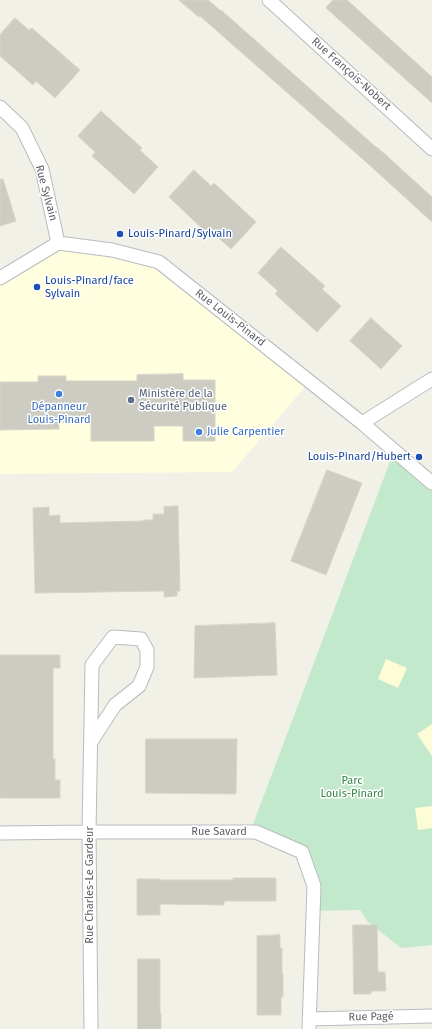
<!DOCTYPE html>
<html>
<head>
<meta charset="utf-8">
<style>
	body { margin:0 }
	canvas { display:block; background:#f1f1e8 }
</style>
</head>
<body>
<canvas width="432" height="1029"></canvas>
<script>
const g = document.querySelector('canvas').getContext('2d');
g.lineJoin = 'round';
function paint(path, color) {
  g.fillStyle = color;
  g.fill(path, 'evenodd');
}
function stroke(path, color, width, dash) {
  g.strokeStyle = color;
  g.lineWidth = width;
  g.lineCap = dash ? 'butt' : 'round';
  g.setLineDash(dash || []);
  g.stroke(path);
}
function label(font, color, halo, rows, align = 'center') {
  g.font = font + ' "Fira Sans",sans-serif';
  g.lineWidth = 3;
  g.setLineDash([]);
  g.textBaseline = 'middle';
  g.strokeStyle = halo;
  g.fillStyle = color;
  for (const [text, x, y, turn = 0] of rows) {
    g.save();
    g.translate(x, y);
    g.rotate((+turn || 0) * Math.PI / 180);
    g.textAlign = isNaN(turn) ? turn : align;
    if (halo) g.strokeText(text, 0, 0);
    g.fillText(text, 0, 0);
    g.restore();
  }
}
const commercial = new Path2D(`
	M58,243L159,262L310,381L232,472L0,474V278Z`);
const green = new Path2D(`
	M394,451L432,483V945L401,948L367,921L360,910L313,911L302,852L250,832Z`);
const sand = new Path2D(`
	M386,659L407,668L398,688L378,679Z
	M432,724V756L417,734Z
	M432,806V828L418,830L415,808Z`);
const building = new Path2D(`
	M179,0H208L221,11V10L377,148V147L432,197V222L365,161L200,16L199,17Z
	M333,0H347L432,77V103L326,8Z
	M15,18L29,30L32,28L80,70L55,98L36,81L33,85L0,56V35Z
	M101,111L142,148L140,150L158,167L134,194L92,156L95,152L78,136Z
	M194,170L211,186L214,183L256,222L231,249L212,232L209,235L169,197Z
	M3,179L16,221L0,226V180Z
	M281,247L325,286L322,289L341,306L317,332L275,294L278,291L258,273Z
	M371,318L402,346L381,369L350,341Z
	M183,374V380H215V441H183V426H154V441H91V422H59V429L0,430V382H38V376H66V381H137V375Z
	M327,470L362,483L326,575L291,561Z
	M178,506L180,591H177V596L164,597V591L35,593L33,508L49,507V516L60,515V523L143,521V520H153V514H164V507Z
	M275,623L277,675L194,678L195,626Z
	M0,655H60V668H53V759H55V780H60V798H0Z
	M146,739H237L236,794L146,793Z
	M233,878H276V901H224V905L160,904V915H137V879H160V880H233Z
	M353,925H377L378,972H385L386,991H371V994H354Z
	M280,935V948H282V974H283V997H281V1015H257V936Z
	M138,959H160V1013H161V1029H138Z`);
const minor = new Path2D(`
	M269,0L432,149
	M0,107L22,128L42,169L58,243
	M0,278L58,243L112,250L159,262L362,423L432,483
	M362,423L432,379
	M0,833L89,832H256L302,852L314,886L309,1029
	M309,1019L432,1016
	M91,1029L89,832L92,665L113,637L141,639L147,650V667L139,686L115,705L91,742`);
const markers = [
	[120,234,4,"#1a4fb4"],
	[37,287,4,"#1a4fb4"],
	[59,394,4,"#3f7fe0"],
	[131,400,4,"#5c6f8a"],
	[199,432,4,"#3f7fe0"],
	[419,457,4,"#1a4fb4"]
];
const streetNames = [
	["Rue François-Nobert",351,74,42],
	["Rue Sylvain",46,193,75],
	["Rue Louis-Pinard",230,318,38],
	["Rue Savard",219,832],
	["Rue Charles-Le Gardeur",90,885,-90],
	["Rue Pagé",371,1017,-1]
];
const transitNames = [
	["Louis-Pinard/Sylvain",128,234],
	["Louis-Pinard/face",45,281],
	["Sylvain",45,294],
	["Louis-Pinard/Hubert",411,457,"right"]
];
const serviceNames = [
	["Ministère de la",139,394],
	["Sécurité Publique",139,407]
];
const shopNames = [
	["Dépanneur",59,407],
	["Louis-Pinard",59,420],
	["Julie Carpentier",207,432,"left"]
];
const parkNames = [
	["Parc",352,781],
	["Louis-Pinard",352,794]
];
paint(commercial, '#fffedf');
paint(green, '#c3e9cc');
paint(sand, '#fcfcd7');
paint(building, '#ccccc3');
stroke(building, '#d7d5c5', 1);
stroke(minor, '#babbc1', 15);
stroke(minor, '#fff', 13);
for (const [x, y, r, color] of markers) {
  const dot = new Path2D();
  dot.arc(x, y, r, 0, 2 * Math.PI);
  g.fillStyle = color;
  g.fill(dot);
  stroke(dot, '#fff', 1.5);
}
label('11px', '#5f6168', '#fff', streetNames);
label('11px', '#164399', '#fff', transitNames, 'left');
label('11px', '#4e5e75', '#fff', serviceNames, 'left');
label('11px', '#366cbe', '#fff', shopNames);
label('11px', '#308546', '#fff', parkNames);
</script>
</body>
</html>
